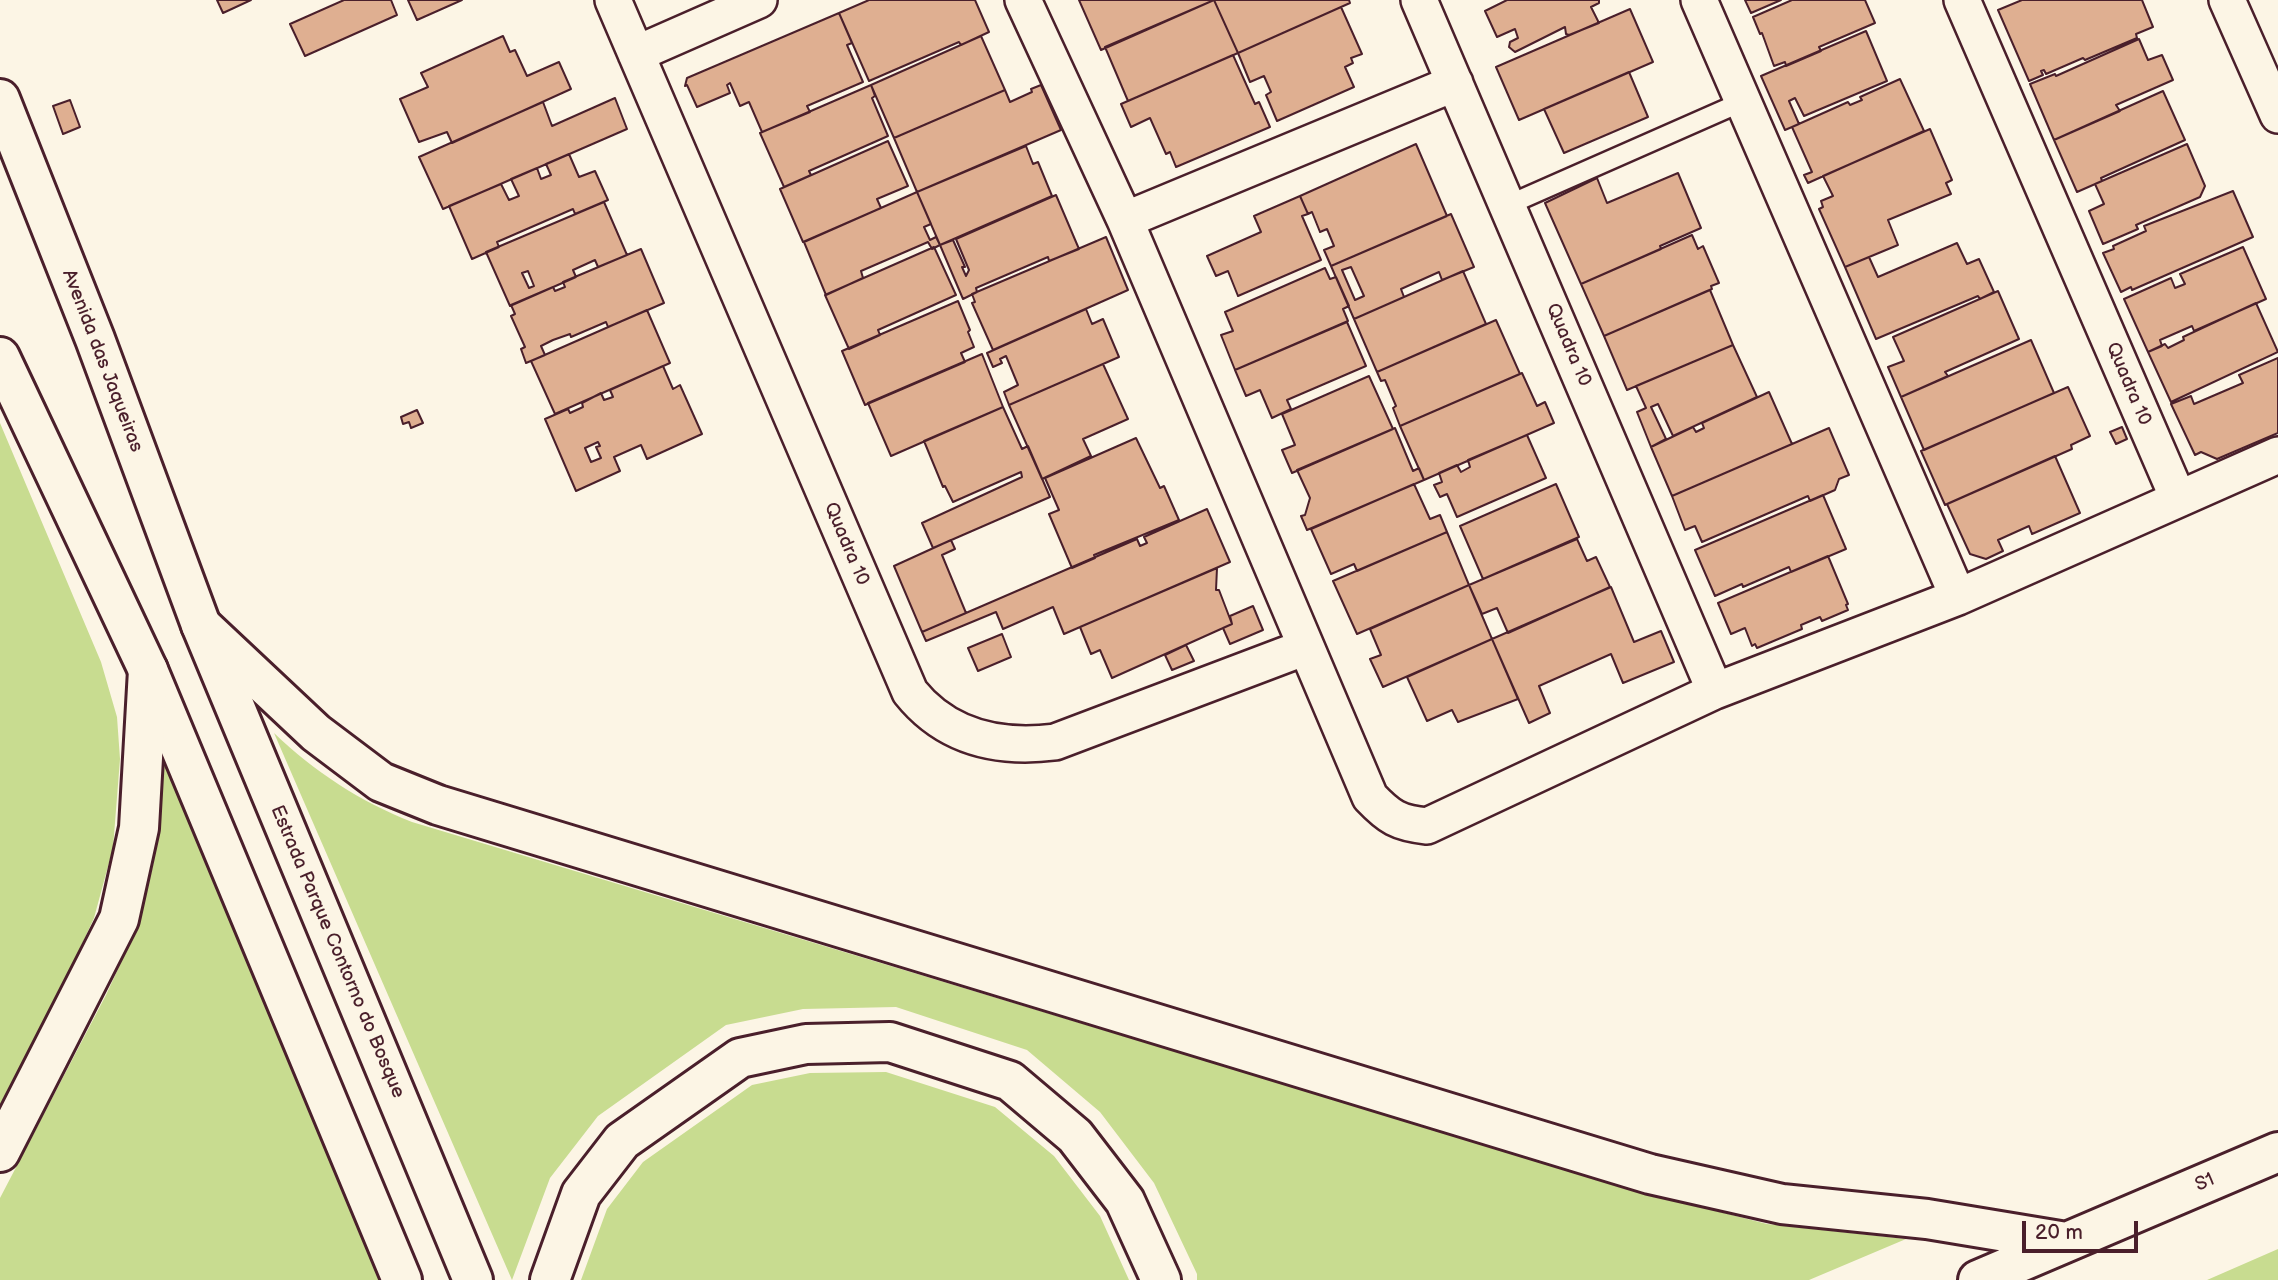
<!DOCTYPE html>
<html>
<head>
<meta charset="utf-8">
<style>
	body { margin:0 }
	#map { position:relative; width:2278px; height:1280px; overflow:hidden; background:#fcf5e5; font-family:"Balsamiq Sans",sans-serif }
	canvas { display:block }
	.scale { position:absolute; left:2022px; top:1221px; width:116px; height:32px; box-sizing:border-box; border:4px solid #4a1f2b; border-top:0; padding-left:9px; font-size:21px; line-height:24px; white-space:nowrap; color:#4a1f2b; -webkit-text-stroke:5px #fcf5e5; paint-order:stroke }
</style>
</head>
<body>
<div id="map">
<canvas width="2278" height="1280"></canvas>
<div class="scale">20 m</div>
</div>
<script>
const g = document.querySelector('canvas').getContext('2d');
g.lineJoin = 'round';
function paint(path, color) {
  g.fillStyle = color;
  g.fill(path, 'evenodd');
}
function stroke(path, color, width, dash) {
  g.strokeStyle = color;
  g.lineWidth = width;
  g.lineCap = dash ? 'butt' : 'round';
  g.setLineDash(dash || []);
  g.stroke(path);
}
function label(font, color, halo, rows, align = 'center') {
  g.font = font + ' "Balsamiq Sans",sans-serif';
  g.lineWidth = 7;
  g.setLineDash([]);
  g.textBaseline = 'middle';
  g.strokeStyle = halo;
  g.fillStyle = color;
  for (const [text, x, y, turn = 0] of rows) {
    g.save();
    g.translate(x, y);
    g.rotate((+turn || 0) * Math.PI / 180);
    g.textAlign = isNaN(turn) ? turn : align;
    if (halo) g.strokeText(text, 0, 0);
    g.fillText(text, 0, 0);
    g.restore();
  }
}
const green = new Path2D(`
	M0,423L101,662L117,717L120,759L113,848L94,918L64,983L0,1105Z
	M274,733C315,772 359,801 412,822L1642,1192L1767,1224L1906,1239L1809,1280H1197V1274L1154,1183L1100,1112L1027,1050L896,1007L803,1009L726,1025L598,1116L550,1178L512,1280Z
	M163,764H167L386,1280H0V1198L106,995L132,939L153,866L161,800Z
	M886,1072L995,1107L1054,1156L1100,1216L1129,1280H581L607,1209L643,1162L752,1085L810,1073Z
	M2278,1249V1280H2207Z`);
const building = new Path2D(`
	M217,0H251L223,13Z
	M344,0H391L397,15L305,56L290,24Z
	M408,0H462L417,20Z
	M869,0H975L989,32L961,45L959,42L869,81L839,13Z
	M1079,0H1214L1101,50Z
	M1214,0L1238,53L1128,101L1105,47Z
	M1214,0H1349L1350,3L1238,53Z
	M1507,0H1599V3L1591,7L1599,23L1569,35L1566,34L1565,27L1515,52L1509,47L1510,42L1518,38L1515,29L1497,37L1485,11Z
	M1745,0H1781L1751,13Z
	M1792,0H1865L1875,23L1819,47L1821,51L1786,66L1785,62L1774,66L1762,33L1760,34L1753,17Z
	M2022,0H2142L2153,27L2136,34L2137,38L2085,60L2083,58L2046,74L2044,70L2041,71L2043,75L2029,81L1998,10Z
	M1341,7L1362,54L1351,58L1353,63L1345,67L1354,87L1277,121L1266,95L1271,92L1264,76L1250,82L1238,53Z
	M1630,9L1653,62L1519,120L1496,67Z
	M839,13L852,43L847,45L863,82L807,106L810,112L762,132L749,102L740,106L730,83L727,85L730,93L697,107L687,85L685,86L687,78Z
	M1866,31L1887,81L1804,116L1795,98L1789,101L1799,124L1785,130L1761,76Z
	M503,36L510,52L515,50L527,76L559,62L571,89L452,143L447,132L419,142L400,99L428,87L421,73Z
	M981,36L1005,90L894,138L871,85Z
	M2139,39L2148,60L2162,55L2173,80L2116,105L2120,111L2054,140L2030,84L2055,74L2056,76Z
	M1233,55L1255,104L1259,102L1270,127L1176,167L1170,152L1166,154L1150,118L1131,127L1121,104Z
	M1629,72L1648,117L1564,153L1544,109Z
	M1900,79L1924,131L1808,183L1804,175L1812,172L1792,127L1848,102L1850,105L1862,100L1860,97Z
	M871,85L875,96L872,98L888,136L809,171L811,175L784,187L760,133Z
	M1041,85L1061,130L917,192L894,138L1005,90L1010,102L1032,92L1031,89Z
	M2163,91L2185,140L2101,178L2102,181L2077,192L2054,140Z
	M615,98L627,129L443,209L419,157L543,102L552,126Z
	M70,100L80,127L63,134L53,106Z
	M1930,129L1952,180L1946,183L1951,194L1888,220L1898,245L1845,267L1819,209L1823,207L1821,201L1833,196L1823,176Z
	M888,141L908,186L877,199L881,208L803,242L780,189Z
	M1416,144L1447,216L1331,266L1324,250L1334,246L1327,229L1320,232L1312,212L1308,214L1300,196Z
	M2187,144L2205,186L2200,197L2136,225L2138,229L2103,244L2089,211L2104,204L2095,184Z
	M1026,146L1033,164L1038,162L1052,196L940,245L917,192Z
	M569,154L579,177L595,171L608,200L575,214L573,209L497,242L499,247L472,259L449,206L501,184L509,200L519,196L511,179L537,168L541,179L551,175L546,164Z
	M1678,173L1701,228L1660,246L1661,249L1581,284L1545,203L1597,178L1607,203Z
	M2233,191L2253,237L2132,290L2131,287L2121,292L2103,253L2114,249L2113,246L2146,231L2144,226Z
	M917,192L931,224L924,227L930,240L936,237L940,245L932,249L928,242L861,271L863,278L826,295L804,242Z
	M1056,195L1079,249L1049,261L1048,257L976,288L977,292L963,299L940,245L953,240L965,267H962L966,276L969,270L956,239Z
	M1300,196L1308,214L1302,216L1321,260L1238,296L1228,271L1216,276L1207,256L1261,232L1254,216Z
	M604,202L627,255L598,267L595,260L573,270L576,277L510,306L486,252ZM528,271L534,286L529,288L522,273Z
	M1451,214L1474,267L1442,280L1439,272L1401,289L1404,297L1354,319L1331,266ZM1351,267L1364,296L1355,300L1342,270Z
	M1692,235L1698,249L1703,246L1719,283L1711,286L1712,289L1707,291L1604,336L1581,284Z
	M1106,237L1128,290L993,350L972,303L975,302L972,294Z
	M1957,243L1967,264L1979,259L1994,292L1980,299L1978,296L1876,339L1845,267L1869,257L1878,277Z
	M934,247L956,295L878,330L880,335L849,349L825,295Z
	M2243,247L2266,299L2194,331L2192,326L2160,340L2162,346L2148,352L2124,299L2171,278L2175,288L2185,284L2180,274Z
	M641,249L664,303L608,327L606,322L571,337L570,334L553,340L541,346L545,355L526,363L521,349L525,347L511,316L515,314L511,305L553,287L555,291L565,287L563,282Z
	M1325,268L1330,279L1336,277L1349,306L1343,309L1348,321L1235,370L1221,335L1233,331L1225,312Z
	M1463,271L1486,324L1377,372L1354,319Z
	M1710,290L1733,345L1627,390L1604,336Z
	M1998,291L2019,339L1945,372L1948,376L1901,397L1888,367L1904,361L1893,337Z
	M958,301L970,330L968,332L974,347L961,353L965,362L865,405L842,351Z
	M2256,303L2278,352L2171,402L2148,352L2165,344L2168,348L2184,340L2183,337Z
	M1086,309L1092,324L1103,319L1119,357L1009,405L1004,392L1018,385L1006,356L1000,359L1002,363L993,367L987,353Z
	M647,310L670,363L555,414L531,361Z
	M1496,320L1520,374L1400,426L1393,408L1396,406L1385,380L1381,381L1377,372Z
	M1347,322L1366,366L1287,400L1291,409L1272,418L1260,390L1246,396L1235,370Z
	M2031,340L2054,393L1924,450L1901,397Z
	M1733,345L1757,397L1673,436L1658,404L1651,407L1666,439L1651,447L1637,412L1646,408L1636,386Z
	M982,354L1003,407L891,456L868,403Z
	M2278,358V433L2217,459L2201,452L2195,455L2171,404L2191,396L2194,404L2243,383L2239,375Z
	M1103,364L1128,419L1083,439L1091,456L1042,479L1009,405Z
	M663,366L673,389L680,385L702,434L647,459L641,445L614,457L620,471L576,491L545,419L568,409L570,413L583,407L582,403L601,393L604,400L613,397L610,390ZM598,442L600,446L596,447L601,458L591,462L585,448Z
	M1522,373L1537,406L1545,402L1554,423L1424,480L1400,426Z
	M1369,376L1393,429L1292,473L1282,450L1295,445L1282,414Z
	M2068,387L2090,436L2071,445L2072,449L1945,505L1921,451Z
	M1769,392L1792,444L1672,496L1651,447L1693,427L1696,432L1704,428L1702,423Z
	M1003,407L1022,449L1028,446L1050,497L933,548L922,523L1022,477L1021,472L953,502L945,486L943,487L924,441Z
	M417,410L423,423L411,428L409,422L403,424L401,417Z
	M2122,427L2127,439L2116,444L2110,432Z
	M1395,428L1413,471L1419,468L1424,480L1307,530L1301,516L1305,515L1310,498L1297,470Z
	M1829,428L1849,475L1839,479L1835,490L1810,501L1808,496L1702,542L1695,526L1685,530L1672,496Z
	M1527,435L1546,478L1457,517L1447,494L1440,497L1434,485L1442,482L1439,473L1457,465L1461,472L1470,467L1468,460Z
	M1136,438L1160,488L1164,486L1179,520L1094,555L1095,558L1072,568L1049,514L1059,510L1045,478Z
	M2055,456L2080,513L2032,534L2029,526L1998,540L2003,551L1986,559L1970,554L1947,504Z
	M1414,484L1430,519L1440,515L1447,532L1357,571L1354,564L1331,574L1311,529Z
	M1556,484L1579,537L1483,579L1460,526Z
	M1823,495L1846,549L1791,572L1789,567L1743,587L1742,584L1715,596L1695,550Z
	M1207,509L1230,562L1064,634L1053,607L1003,629L996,612L926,641L922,632L1137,539L1140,546L1147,543L1144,537Z
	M1447,532L1469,585L1357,634L1333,581Z
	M1577,539L1587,561L1596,557L1610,587L1508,633L1497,608L1482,614L1469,585Z
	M951,540L955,549L942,555L966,613L922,632L894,566Z
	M1828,556L1848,604L1846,605L1848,610L1822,621L1820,617L1801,625L1802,629L1757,648L1755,644L1752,646L1745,628L1731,634L1718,603Z
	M1217,568L1216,590H1219L1232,624L1112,678L1100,650L1091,654L1080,627Z
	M1469,585L1492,639L1383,687L1370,659L1381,655L1370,629Z
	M1611,587L1634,642L1661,631L1674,662L1623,683L1611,654L1539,686L1550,713L1529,723L1492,639Z
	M1253,606L1263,630L1230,644L1223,628L1232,624L1230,616Z
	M1002,634L1011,657L978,671L968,648Z
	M1492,639L1518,699L1458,722L1452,710L1427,721L1407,677Z
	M1186,645L1194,661L1172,670L1165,655Z`);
const service = new Path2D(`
	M1508,205L1744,101`);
const minor = new Path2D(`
	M613,0L910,692C947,738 999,749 1055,742L1306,647
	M1023,0L1125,220L1370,797C1389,817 1398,823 1427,826L1715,691L1958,597L2278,455
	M1419,0L1715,691
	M1699,0L1958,597
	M1962,0L2178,498
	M2227,0L2278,115
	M636,54L759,0
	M1125,220L1455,83`);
const primary = new Path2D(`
	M0,99L95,339L201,625L473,1280
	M0,357L148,670L402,1280`);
const trunk = new Path2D(`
	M201,625L316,733L381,782L438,805L1650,1174L1782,1204L1927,1219L2066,1242
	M0,1152L119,919L139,828L148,670
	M550,1280L581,1194L622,1141L740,1058L806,1044L890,1042L1010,1081L1075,1136L1125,1201L1161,1280
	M1978,1280L2278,1152`);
const streetNames = [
	["Quadra 10",1568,345,67],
	["Avenida das Jaqueiras",102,361,69],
	["Quadra 10",2128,384,67],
	["Quadra 10",846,544,67],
	["Estrada Parque Contorno do Bosque",337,952,67],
	["S1",2205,1183,-23]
];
paint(green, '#c8dc90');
paint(building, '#dfaf91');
stroke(building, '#4a1f2b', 2);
stroke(service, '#4a1f2b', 23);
stroke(minor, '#4a1f2b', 40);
stroke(primary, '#4a1f2b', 44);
stroke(trunk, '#4a1f2b', 44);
stroke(service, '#fcf5e5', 18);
stroke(minor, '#fcf5e5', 35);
stroke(primary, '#fcf5e5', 38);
stroke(trunk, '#fcf5e5', 38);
label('19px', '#4a1f2b', '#fcf5e5', streetNames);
</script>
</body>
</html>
